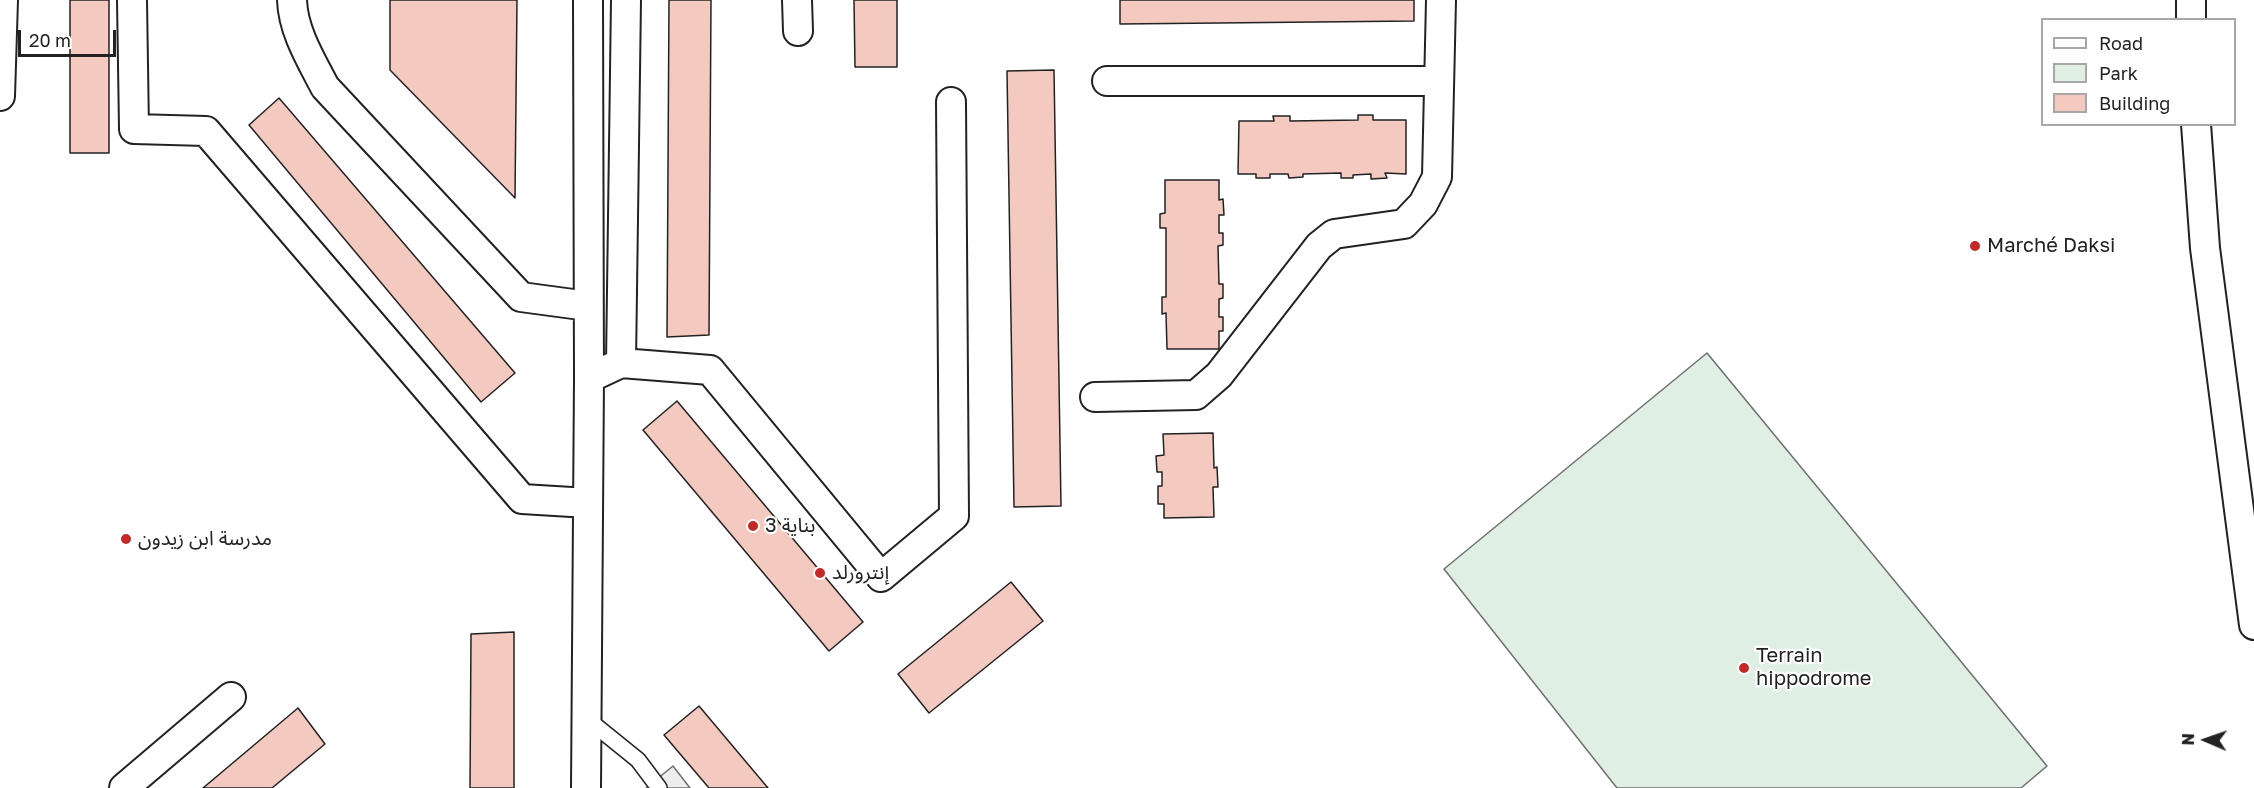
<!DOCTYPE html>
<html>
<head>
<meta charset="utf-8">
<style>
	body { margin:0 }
	#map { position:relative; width:2254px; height:788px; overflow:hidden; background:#fff; font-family:"Golos Text",sans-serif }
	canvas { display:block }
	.legend { position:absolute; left:2041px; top:18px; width:195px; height:108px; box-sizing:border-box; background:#fff; border:2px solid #a7a7a7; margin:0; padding:8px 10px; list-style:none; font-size:18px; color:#222 }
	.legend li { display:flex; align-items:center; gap:12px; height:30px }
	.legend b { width:30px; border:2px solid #a7a7a7 }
	.north { position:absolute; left:2176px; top:710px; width:60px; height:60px; -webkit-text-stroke:4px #fff; paint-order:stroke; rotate:272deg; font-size:16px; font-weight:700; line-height:24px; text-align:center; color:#222 }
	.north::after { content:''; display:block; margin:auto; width:21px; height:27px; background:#222; clip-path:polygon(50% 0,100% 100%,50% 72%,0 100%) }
	.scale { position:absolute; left:18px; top:30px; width:98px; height:27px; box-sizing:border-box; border:3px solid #222; border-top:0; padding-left:8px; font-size:18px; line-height:21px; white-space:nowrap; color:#222; -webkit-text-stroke:4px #fff; paint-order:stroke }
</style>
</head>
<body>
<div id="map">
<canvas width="2254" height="788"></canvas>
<ul class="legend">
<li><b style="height:8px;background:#fff"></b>Road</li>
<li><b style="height:16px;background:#e0efe3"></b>Park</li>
<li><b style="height:16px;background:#f3c9c0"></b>Building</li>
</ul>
<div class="north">N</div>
<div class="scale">20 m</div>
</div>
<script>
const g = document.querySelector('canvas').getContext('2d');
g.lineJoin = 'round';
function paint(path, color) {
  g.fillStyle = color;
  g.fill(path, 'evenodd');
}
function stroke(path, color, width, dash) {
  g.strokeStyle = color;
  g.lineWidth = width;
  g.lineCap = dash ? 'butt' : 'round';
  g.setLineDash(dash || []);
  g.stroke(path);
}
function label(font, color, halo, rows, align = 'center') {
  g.font = font + ' "Golos Text","Noto Sans Arabic",sans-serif';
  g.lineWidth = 4.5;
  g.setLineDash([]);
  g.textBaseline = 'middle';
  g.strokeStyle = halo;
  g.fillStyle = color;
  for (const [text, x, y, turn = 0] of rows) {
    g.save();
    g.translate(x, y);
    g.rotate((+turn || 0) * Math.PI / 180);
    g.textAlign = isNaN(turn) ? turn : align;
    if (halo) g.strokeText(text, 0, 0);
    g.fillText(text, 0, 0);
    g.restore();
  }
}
const green = new Path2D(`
	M1707,353L2047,766L2021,788H1617L1444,569Z`);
const parking = new Path2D(`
	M673,766L690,788H646Z`);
const building = new Path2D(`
	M70,0H109V153H70Z
	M390,0H517L515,198L390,70Z
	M669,0H711L709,335L667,337Z
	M854,0H897V67H855Z
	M1120,0H1414V21L1120,24Z
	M1054,70L1061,506L1014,507L1007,71Z
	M279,98L515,373L481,402L249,125Z
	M1358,115H1373V120H1406V174L1385,173L1387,178L1371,179V174L1353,175V178H1341V173L1303,174V177L1289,178L1288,174H1270V178H1256V174H1238L1239,121H1274L1273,116H1290V121L1358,120Z
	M1165,180H1219V200L1223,199L1224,215H1219V233H1223V245L1218,246L1219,284H1223V298L1219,299V317H1223V331H1219V349H1167L1166,313L1162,314V297H1166V228H1160V214L1165,213Z
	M677,401L863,622L829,651L643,430Z
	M1213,433L1214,468L1217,467L1218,487H1213L1214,517L1164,518V504H1158V486H1162V472H1157L1156,456L1164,455L1163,434Z
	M1011,582L1043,621L929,713L898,674Z
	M514,632V788H470L471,634Z
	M699,706L768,788H709L664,735Z
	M298,708L325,744L272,788H203Z`);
const lane = new Path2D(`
	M586,718L638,760L659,788`);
const street = new Path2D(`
	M132,0L134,129L206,131L522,499L588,503
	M292,0C293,31 311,60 325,87L521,297L588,306
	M797,0L798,31
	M2191,0V20
	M1107,81H1439
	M0,96L3,0
	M2196,124L2205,248L2254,625
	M621,363L626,0
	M589,378L621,363L710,370L881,577L954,516L951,102
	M1095,397L1196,395L1219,375L1319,246L1334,234L1404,224L1423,204L1437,177L1441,0
	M124,788L231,697
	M586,788L589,378L588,0`);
const markers = [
	[1975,246,6,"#c62828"],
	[753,526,6,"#c62828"],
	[126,539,6,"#c62828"],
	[820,573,6,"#c62828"],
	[1744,668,6,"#c62828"]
];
const poiNames = [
	["Marché Daksi",1987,246],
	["بناية 3",765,526],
	["مدرسة ابن زيدون",138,539],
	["إنترورلد",832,573],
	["Terrain",1756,656],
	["hippodrome",1756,679]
];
paint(green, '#e0efe3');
stroke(green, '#6f6f6f', 1.5);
paint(parking, '#ededed');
stroke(parking, '#6f6f6f', 1.5);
paint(building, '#f3c9c0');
stroke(building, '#222', 1.5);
stroke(lane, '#222', 18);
stroke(street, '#222', 32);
stroke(lane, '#fff', 15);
stroke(street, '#fff', 28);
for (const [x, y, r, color] of markers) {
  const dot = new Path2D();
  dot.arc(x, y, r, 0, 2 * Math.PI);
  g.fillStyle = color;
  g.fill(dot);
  stroke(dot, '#fff', 2);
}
label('20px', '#222', '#fff', poiNames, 'left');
</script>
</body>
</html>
